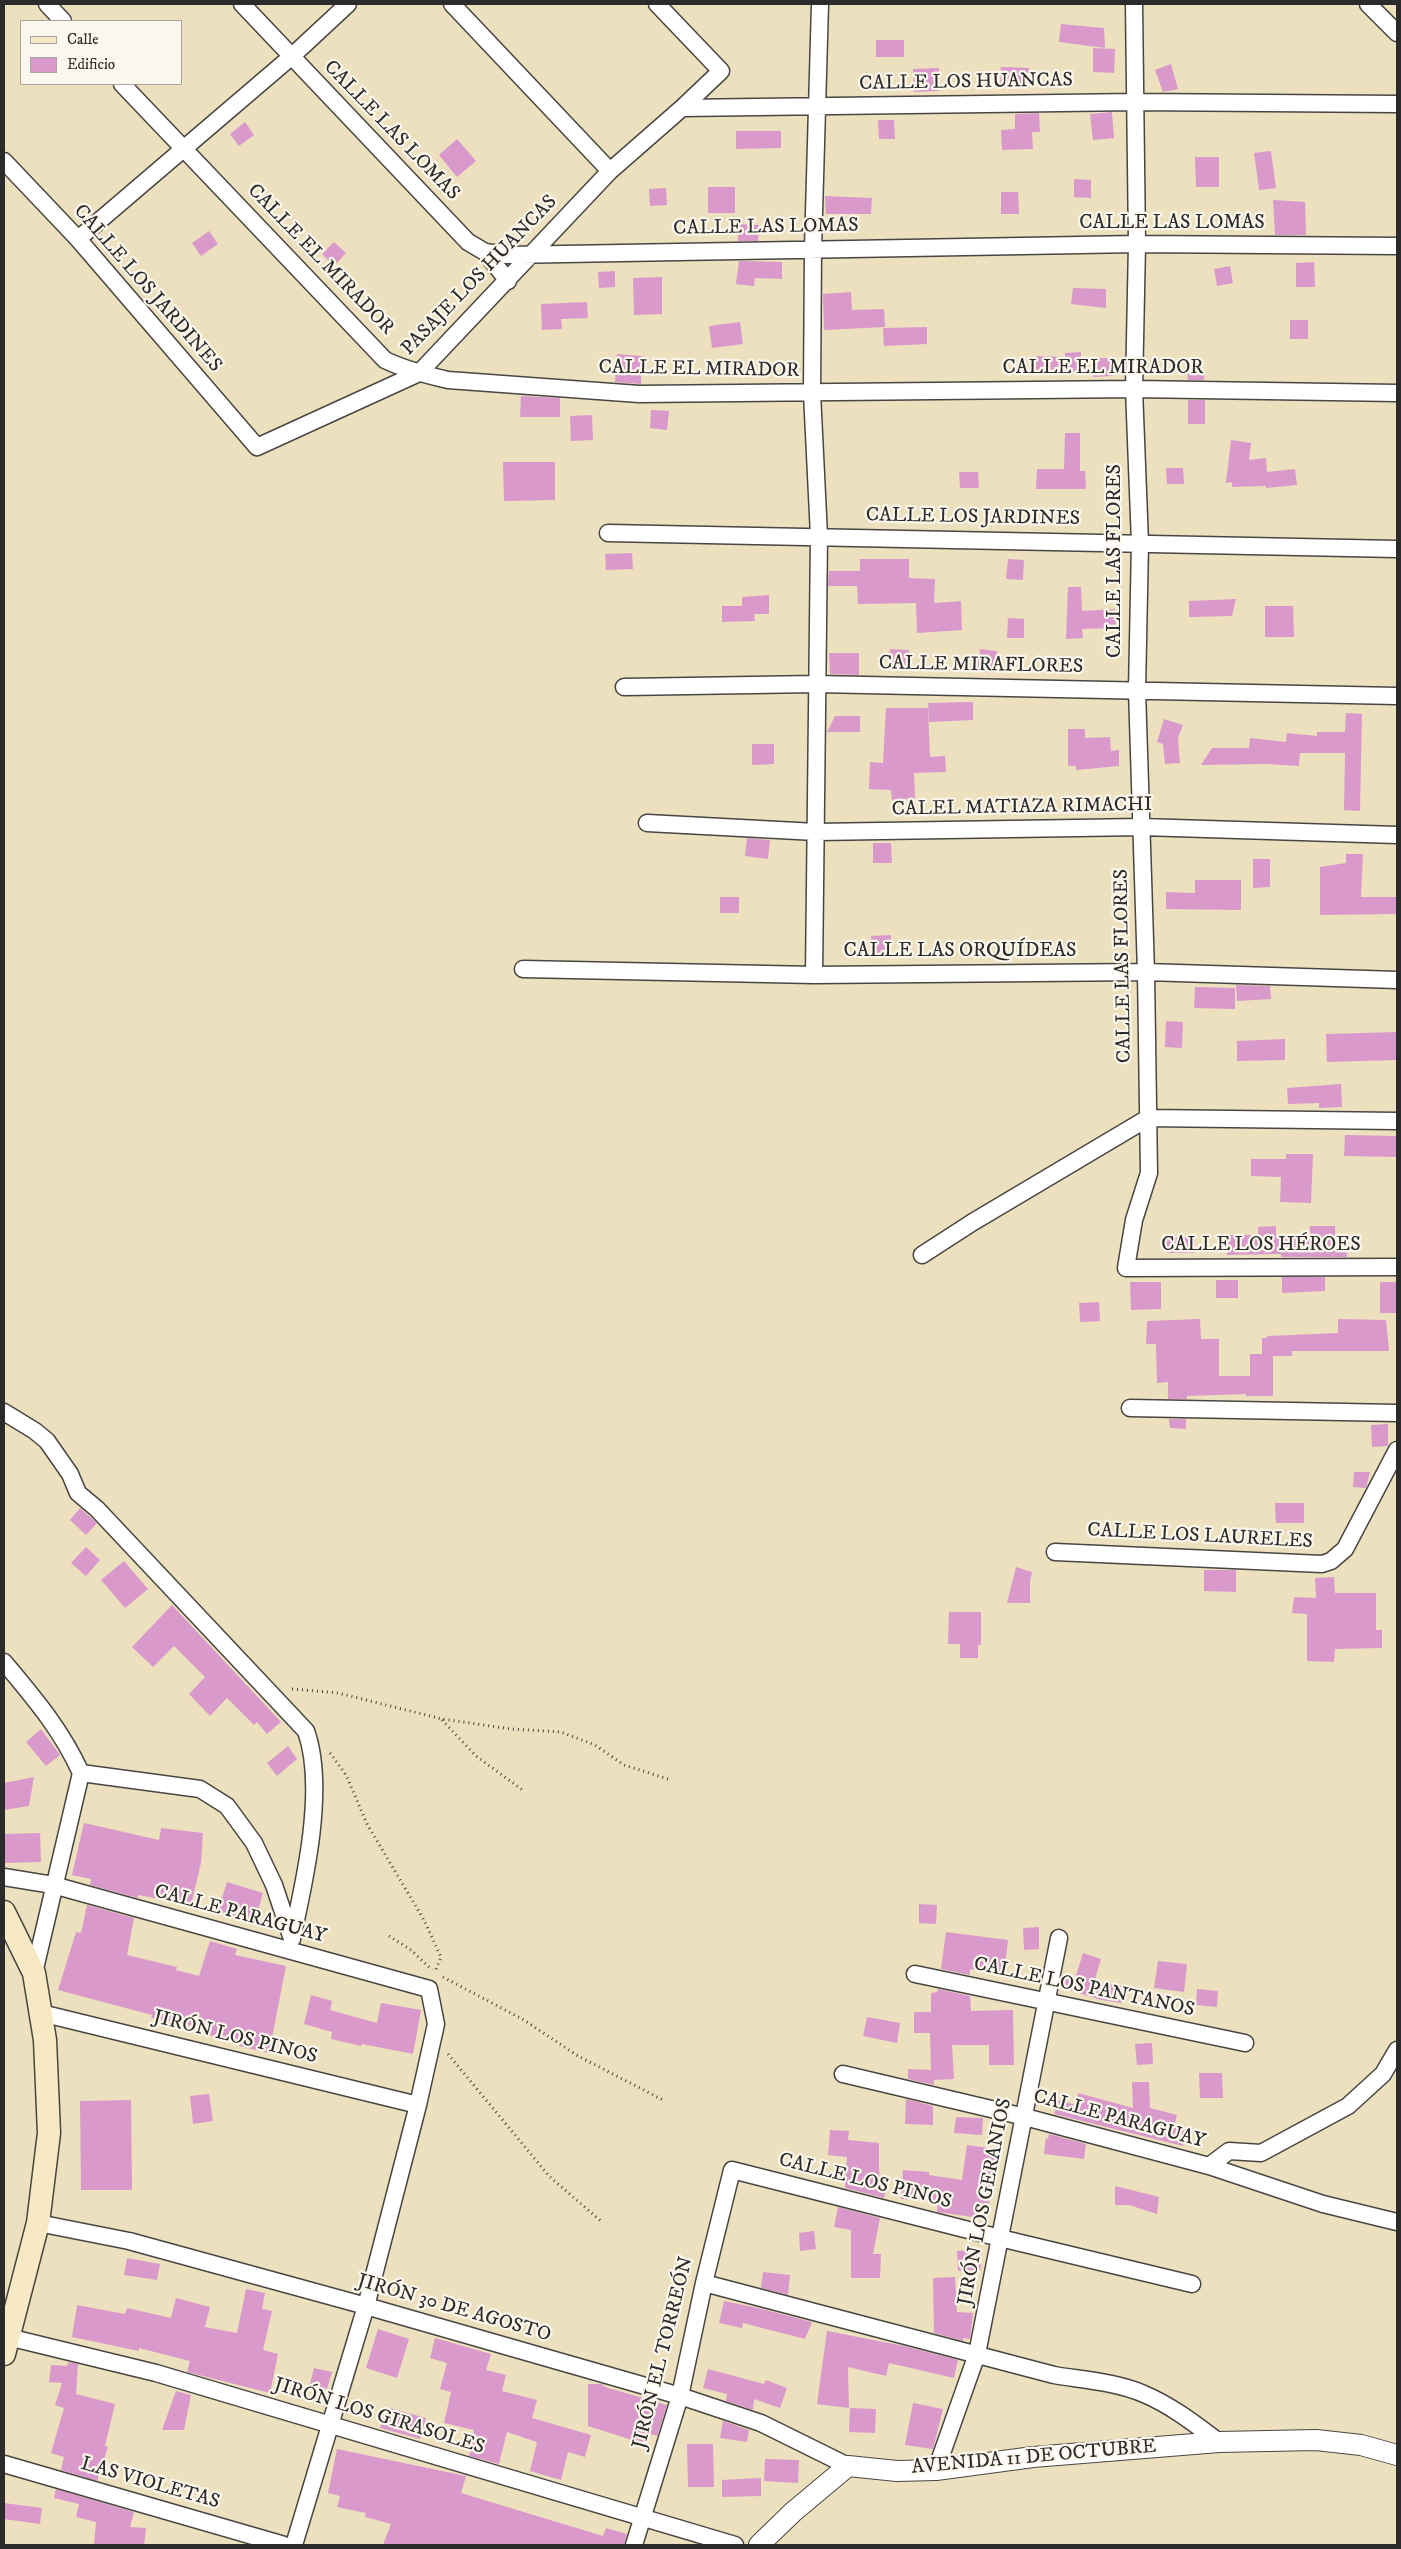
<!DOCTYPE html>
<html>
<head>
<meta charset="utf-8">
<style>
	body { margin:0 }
	#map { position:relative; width:1401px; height:2549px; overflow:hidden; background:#ede0be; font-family:"IM FELL DW Pica",serif }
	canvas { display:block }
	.frame { position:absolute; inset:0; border:5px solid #2b2b2b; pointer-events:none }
	.legend { position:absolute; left:20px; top:20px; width:162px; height:65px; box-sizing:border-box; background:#fbf7ec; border:1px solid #a8a59f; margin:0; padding:6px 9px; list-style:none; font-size:15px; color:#2b2b2b }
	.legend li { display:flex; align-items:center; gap:10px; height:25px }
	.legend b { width:25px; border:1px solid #a8a59f }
</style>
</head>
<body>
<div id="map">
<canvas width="1401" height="2549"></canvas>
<div class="frame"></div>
<ul class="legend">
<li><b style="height:6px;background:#f6e9c3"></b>Calle</li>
<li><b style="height:14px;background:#d999cb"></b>Edificio</li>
</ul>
</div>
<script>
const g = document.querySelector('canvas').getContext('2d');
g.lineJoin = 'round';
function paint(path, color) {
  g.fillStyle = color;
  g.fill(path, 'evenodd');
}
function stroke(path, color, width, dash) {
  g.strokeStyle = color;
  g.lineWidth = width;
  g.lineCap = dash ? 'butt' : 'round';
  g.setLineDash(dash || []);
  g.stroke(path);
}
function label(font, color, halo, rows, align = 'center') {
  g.font = font + ' "IM FELL DW Pica",serif';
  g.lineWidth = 4.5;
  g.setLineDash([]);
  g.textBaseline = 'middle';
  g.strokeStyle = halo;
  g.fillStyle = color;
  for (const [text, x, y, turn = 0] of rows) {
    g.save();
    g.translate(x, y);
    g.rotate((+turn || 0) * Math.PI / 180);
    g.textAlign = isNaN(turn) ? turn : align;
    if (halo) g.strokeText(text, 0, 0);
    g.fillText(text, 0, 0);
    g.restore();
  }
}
const building = new Path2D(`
	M1061,24L1104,28L1105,48L1059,42Z
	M876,40H904V57H876Z
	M1093,48L1115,49L1114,73L1093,72Z
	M1171,64L1178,89L1163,92L1155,70Z
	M1001,67L1029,68L1028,88L1000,87Z
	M939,68V91L914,92L913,69Z
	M1112,112L1114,138L1093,140L1090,114Z
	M1039,113L1040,132H1032L1033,149L1002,150L1001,130L1015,129V114Z
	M878,120H894L895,139H879Z
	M245,122L254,135L239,146L230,134Z
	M736,131H781V148L736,149Z
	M457,139L476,161L457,177L439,155Z
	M1271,151L1276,188L1259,190L1254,153Z
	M1195,157H1219V187H1196Z
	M1074,179L1091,180V198L1074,197Z
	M708,187H735V213H708Z
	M666,188L667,205L650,206L649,189Z
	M1001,192H1018L1019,214H1001Z
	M825,196L872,198L871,214H826Z
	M1273,200L1305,202L1306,235H1275Z
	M738,224L759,225L758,241H738Z
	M209,231L218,244L201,256L192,243Z
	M334,242L346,253L334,266L322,254Z
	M739,261L782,262V279L755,278L754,286L736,284Z
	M1314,262L1315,287H1296V263Z
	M1230,266L1233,283L1217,286L1214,269Z
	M615,271V287L599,288L598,272Z
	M662,277V314L634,315L633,278Z
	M1073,288L1106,289V308L1071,304Z
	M851,292L852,310L884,309L885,327L824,330L823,294Z
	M587,302L588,318L561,319L562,329L542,330L541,304Z
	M1290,320H1308V339H1290Z
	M740,322L743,344L712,348L709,326Z
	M927,327V344L884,346L883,328Z
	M1081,352V358H1086V372L1036,373V356L1065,357V353Z
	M617,354L642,356L641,384L615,382Z
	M1093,358H1113V376L1093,377Z
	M1204,371V380H1188L1187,372Z
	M521,396L560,398V417H520Z
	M1188,400H1205V424H1188Z
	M651,410L669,411L667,430L650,428Z
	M592,415L593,440L571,441L570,416Z
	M1065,433H1080V471H1085L1086,489H1036L1037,469H1064Z
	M1231,440L1251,443L1249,460L1266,458L1267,472L1295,469L1297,485L1266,488V486L1232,487V482L1226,483Z
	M503,462H555V500L504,501Z
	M1166,468H1183L1184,484H1167Z
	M959,472H978L979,488H960Z
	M632,553L633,569L606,570L605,554Z
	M860,559H909V578L935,579L934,603L961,601L962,630L917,633L916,603L858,604L857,586H828L829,571H860Z
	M1008,559L1024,560L1023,580L1006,579Z
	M1068,587H1081L1082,611L1115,609L1116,628L1082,629L1083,638L1066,639Z
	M769,595V614H754L755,621L722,622V606H742V597Z
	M1236,599L1232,616L1189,617V601Z
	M1265,606H1293L1294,637H1265Z
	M1008,618L1024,619V638H1007Z
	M890,649L909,650L908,668L889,666Z
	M980,649L997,651L994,673L977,671Z
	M829,653H859V675L830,674Z
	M973,702V720L929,722L928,703Z
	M886,708H928L930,757L945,756L946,772L914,773L915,798L892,800L891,790L869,789L870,762L883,763Z
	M1346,713L1362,714L1360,811L1344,810L1345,753H1300L1299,766L1266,764L1201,765L1212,748H1249L1250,738L1286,742L1287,733L1317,736V732H1345Z
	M835,716H860V732H827Z
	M1164,719L1183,725L1178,738L1180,763L1165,764L1163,744L1157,742Z
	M1068,729H1085V738L1110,737L1111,751L1119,750V766L1076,770V766H1068Z
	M752,744H774V764L752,765Z
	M747,838L770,840L768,859L745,856Z
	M873,843H891L892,863H873Z
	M1346,854H1363L1361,897H1397V914L1320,915V867L1346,863Z
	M1253,859H1270V887L1253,888Z
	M1195,880H1241V910L1166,909V892L1195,893Z
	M720,897H739V913H720Z
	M891,935V955L872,956L871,936Z
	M1236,985L1270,986L1271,999L1237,1001Z
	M1195,987L1235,988V1009L1194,1008Z
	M1166,1021L1183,1022L1182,1048L1165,1047Z
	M1397,1032V1060L1327,1062L1326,1034Z
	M1285,1039V1060L1237,1061V1041Z
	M1341,1084L1342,1107L1319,1108V1103L1288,1104L1287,1088Z
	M1345,1135L1397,1136V1157L1344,1156Z
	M1286,1154H1313L1311,1203L1280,1202L1281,1177L1251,1176V1159H1286Z
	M1276,1226V1238H1310V1226H1335V1236H1347V1257H1281V1254L1227,1255V1235H1258V1227Z
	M1195,1237V1253H1167L1166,1238Z
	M1282,1277H1325V1291L1282,1293Z
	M1216,1280H1238V1298H1216Z
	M1130,1282H1161V1309L1131,1310Z
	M1380,1282H1397V1313H1380Z
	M1099,1302L1100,1321L1080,1322L1079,1303Z
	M1200,1319L1201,1339H1219V1376H1250V1354H1262V1338H1267V1336L1338,1333V1319L1386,1320L1389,1351H1292V1356H1273V1396H1246V1394L1187,1396V1399H1168V1382L1157,1383L1156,1344H1146L1147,1321Z
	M1169,1419H1186V1429L1170,1428Z
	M1388,1424V1446L1372,1447L1371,1425Z
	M1354,1472H1370L1366,1488L1353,1487Z
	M1275,1503H1304V1523H1276Z
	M80,1508L97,1523L86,1535L70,1520Z
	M86,1547L100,1560L86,1576L71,1563Z
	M124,1561L148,1589L125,1608L101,1580Z
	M1016,1567L1032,1572L1030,1582V1603H1007Z
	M1204,1570H1236V1592L1204,1591Z
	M1334,1577L1335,1593H1376V1630H1382V1648L1335,1649L1334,1662L1307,1661V1614L1292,1613L1294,1597L1316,1598L1315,1578Z
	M172,1605L281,1722L267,1734L257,1722L254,1725L227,1698L210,1716L189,1694L205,1677L174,1646L153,1667L132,1647Z
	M949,1612H981V1645H978V1658H960V1644H948Z
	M41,1729L60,1755L46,1766L26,1742Z
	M288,1746L297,1759L277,1776L267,1763Z
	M34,1777L29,1806L4,1810V1783Z
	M84,1823L159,1840L161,1828L203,1833L201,1863L191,1905L138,1895V1898L90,1885L91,1879L72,1875Z
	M40,1833L41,1862L4,1863V1834Z
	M227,1882L263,1893L255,1922L218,1911Z
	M919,1904L937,1905L936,1924L919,1923Z
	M87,1905L134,1918L127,1955L177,1967L176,1970L199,1976L210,1941L237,1949L235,1955L286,1966L269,2053L239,2046L240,2041L207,2035L208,2029L151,2018L152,2015L58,1990L76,1932L81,1933Z
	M1039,1927V1949L1024,1950L1023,1928Z
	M946,1932L1008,1940L1004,1974L970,1969V1975L941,1969Z
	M1083,1953L1101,1959L1094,1982L1124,1986L1122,2003L1101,2000L1060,1987L1061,1977L1075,1979Z
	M1158,1961L1187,1964L1184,1992L1154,1988Z
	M938,1989L970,1996L971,2011L1013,2010L1014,2065H989V2045H952L954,2079L934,2080V2085L908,2079V2069L931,2070L930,2033H914V2012H931V1993L937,1992Z
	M1197,1989L1218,1991L1217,2007L1196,2005Z
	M311,1995L332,2001L330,2010L377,2023L381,2003L421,2010L413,2054L362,2044L361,2046L331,2039L332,2032L304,2024Z
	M867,2017L900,2023L897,2043L863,2036Z
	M1152,2043L1153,2064L1137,2065L1135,2044Z
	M1199,2073H1222L1223,2098H1200Z
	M1132,2082H1149L1150,2108L1177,2115L1174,2127L1187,2130L1183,2146L1054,2114L1058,2100L1076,2105L1078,2093L1133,2108Z
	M209,2094L213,2121L193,2124L190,2096Z
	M906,2099L933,2106V2125L905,2124Z
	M131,2100L132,2190H81L80,2101Z
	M956,2117L983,2118L982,2135L954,2133Z
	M830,2130L849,2131L848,2140L879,2143V2169L881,2190H886L884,2198L845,2188L847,2157L828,2155Z
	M1049,2134L1086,2144L1084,2159L1044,2154L1046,2138L1048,2139Z
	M967,2145L996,2149L987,2219L937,2212L938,2201L901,2199L903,2170L929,2172V2175L962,2180Z
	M1115,2186L1159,2197L1157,2214L1129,2205H1115Z
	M838,2207L880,2218L873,2254H881L880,2278H851V2230L834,2227Z
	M814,2231L816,2249L800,2251L799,2233Z
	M980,2250L981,2270L958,2271L957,2251Z
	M127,2258L160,2264L157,2280L124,2275Z
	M763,2272L790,2275L788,2295L761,2288Z
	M955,2277L957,2312L973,2313L970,2339L963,2338V2341L934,2333L933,2278Z
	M246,2289L265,2293L262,2309L272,2311L263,2350L278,2354L270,2393L187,2372L190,2361L139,2348V2351L72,2337L77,2305L125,2314L127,2308L171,2318L176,2298L210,2307L205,2327L237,2333Z
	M724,2301L758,2308L812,2322L805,2339L743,2323L742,2328L719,2323Z
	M378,2329L409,2339L397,2378L366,2368Z
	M827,2331L904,2346L958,2360L954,2378L889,2363L886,2376L848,2367L849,2408L817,2404Z
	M435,2338L491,2354L486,2370L506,2375L502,2391L537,2400L532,2418L591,2435L585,2457L568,2452L561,2480L530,2471L537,2442L507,2432L499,2464L469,2456L474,2430L444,2423L451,2392L440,2389L447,2363L430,2358Z
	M68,2362L78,2364L76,2394L115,2404L105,2446L108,2447L97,2481L61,2470L64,2457L51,2453L64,2408L55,2405L62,2383L49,2382L51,2365L67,2366Z
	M314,2368L332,2372L327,2389L310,2384Z
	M708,2369L764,2384L766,2380L787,2388L780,2408L754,2399L753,2410L726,2401L727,2394L703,2388Z
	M588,2384H602L605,2387L667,2405L657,2436L650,2434L646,2449L630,2445L632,2440L588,2426Z
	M176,2391L191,2395L184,2430H162Z
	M913,2403L943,2409L933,2449L905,2445Z
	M386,2407L426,2418L420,2439L380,2428Z
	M850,2408L876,2409L875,2433L849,2432Z
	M723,2421L749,2430L747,2442L720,2438Z
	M687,2444H713L714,2487H688Z
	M337,2449L466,2476L461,2493L603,2536L606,2528L627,2534L624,2545H383L391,2524L365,2517L366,2513L337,2507L340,2496L328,2493Z
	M765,2459L799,2460L798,2483L764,2481Z
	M761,2478V2496L722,2497V2480Z
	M56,2489L134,2512L130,2527L146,2528L144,2545H94L96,2522L76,2517L79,2504L54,2498Z
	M4,2503L42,2508L40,2524L4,2519Z`);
const path = new Path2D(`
	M292,1689L338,1693L442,1719L511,1729L561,1732L595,1745L624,1765L668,1779
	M442,1720L476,1756L524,1791
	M330,1753L346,1775L367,1824L424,1920L441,1957L435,1972
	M389,1936L411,1950L432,1970
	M443,1977L524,2020L578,2056L665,2101
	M448,2054L549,2176L603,2223`);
const minor = new Path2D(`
	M47,4L63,21
	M242,4L468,242L485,252L507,255L1137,244L1397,246
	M452,4L610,171
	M657,4L721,71L682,108L1136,102L1397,104
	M1134,4L1137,244L1134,389L1140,543L1137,690L1146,972L1149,1173L1134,1220L1126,1268L1397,1267
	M1368,4L1397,33
	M122,84L385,360C406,370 426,375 448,380L639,394L1134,389L1397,393
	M4,161L78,239L257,447L419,373L610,171L682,108
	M78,239L291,57L348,4
	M485,252L508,281
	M608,533L1397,549
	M624,687L816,684L1397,696
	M647,823L816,832L1142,827L1397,835
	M523,969L814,975L1146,972L1397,980
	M814,975L819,536L812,393L813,248L820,4
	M922,1255L973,1222L1148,1118L1397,1121
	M1130,1408L1397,1413
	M4,1412L35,1431L47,1441L70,1474L78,1493L97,1509L306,1731C326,1787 305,1880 292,1938
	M1055,1552L1322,1564L1331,1561L1345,1549L1397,1450
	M4,1662C34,1698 61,1729 81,1773L34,1973
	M81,1773L200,1789L227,1806L254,1843L274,1885L292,1939
	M4,1877L53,1885L429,1989L436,2024L418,2105L366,2306L294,2545
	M915,1974L1245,2043
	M41,2013L418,2105
	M843,2074L1025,2117L1209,2166L1323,2204L1397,2222
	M1209,2166L1229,2151L1261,2153L1348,2106L1383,2074L1397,2050
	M38,2223L129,2241L366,2306L680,2396L761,2423L848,2466
	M704,2283L1054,2375C1084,2380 1116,2382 1144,2394C1172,2406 1195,2424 1219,2442
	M8,2337L156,2373L735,2545
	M4,2464L284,2545
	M936,2470L977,2354L1059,1938
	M634,2545L680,2396L704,2283L732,2170L1000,2238L1192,2284`);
const tertiary = new Path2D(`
	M759,2545L793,2512L848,2466L897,2471L936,2470L1033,2457L1219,2442L1316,2440L1361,2445L1397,2455`);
const secondary = new Path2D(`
	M4,1912L34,1973L45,2040L49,2133L38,2223L4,2354`);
const streetNames = [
	["CALLE LOS HUANCAS",966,83,-1],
	["CALLE LAS LOMAS",391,131,46],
	["CALLE LAS LOMAS",1172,224],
	["CALLE LAS LOMAS",766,228,-1],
	["CALLE EL MIRADOR",320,260,46],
	["PASAJE LOS HUANCAS",480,276,-46],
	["CALLE LOS JARDINES",147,289,49],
	["CALLE EL MIRADOR",1103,369],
	["CALLE EL MIRADOR",699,370,1],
	["CALLE LOS JARDINES",973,518,1],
	["CALLE LAS FLORES",1116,561,-90],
	["CALLE MIRAFLORES",981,666,1],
	["CALEL MATIAZA RIMACHI",1022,808,-1],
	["CALLE LAS ORQUÍDEAS",960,952],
	["CALLE LAS FLORES",1124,966,-91],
	["CALLE LOS HÉROES",1261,1246],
	["CALLE LOS LAURELES",1200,1537,3],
	["CALLE PARAGUAY",240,1915,15],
	["CALLE LOS PANTANOS",1084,1988,12],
	["JIRÓN LOS PINOS",235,2038,14],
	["CALLE PARAGUAY",1119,2120,15],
	["CALLE LOS PINOS",865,2182,14],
	["JIRÓN LOS GERANIOS",986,2202,-79],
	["JIRÓN 30 DE AGOSTO",454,2309,16],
	["JIRÓN EL TORREÓN",664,2353,-76],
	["JIRÓN LOS GIRASOLES",379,2417,17],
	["AVENIDA 11 DE OCTUBRE",1034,2458,-5],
	["LAS VIOLETAS",150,2484,16]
];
paint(building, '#d999cb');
stroke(minor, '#484641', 19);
stroke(tertiary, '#484641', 22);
stroke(secondary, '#484641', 25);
stroke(path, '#484641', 3, [1, 4]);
stroke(minor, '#fff', 16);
stroke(tertiary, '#fff', 20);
stroke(secondary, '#f6e9c3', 22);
label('20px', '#2b2b2b', '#fbf7ec', streetNames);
</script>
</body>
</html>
